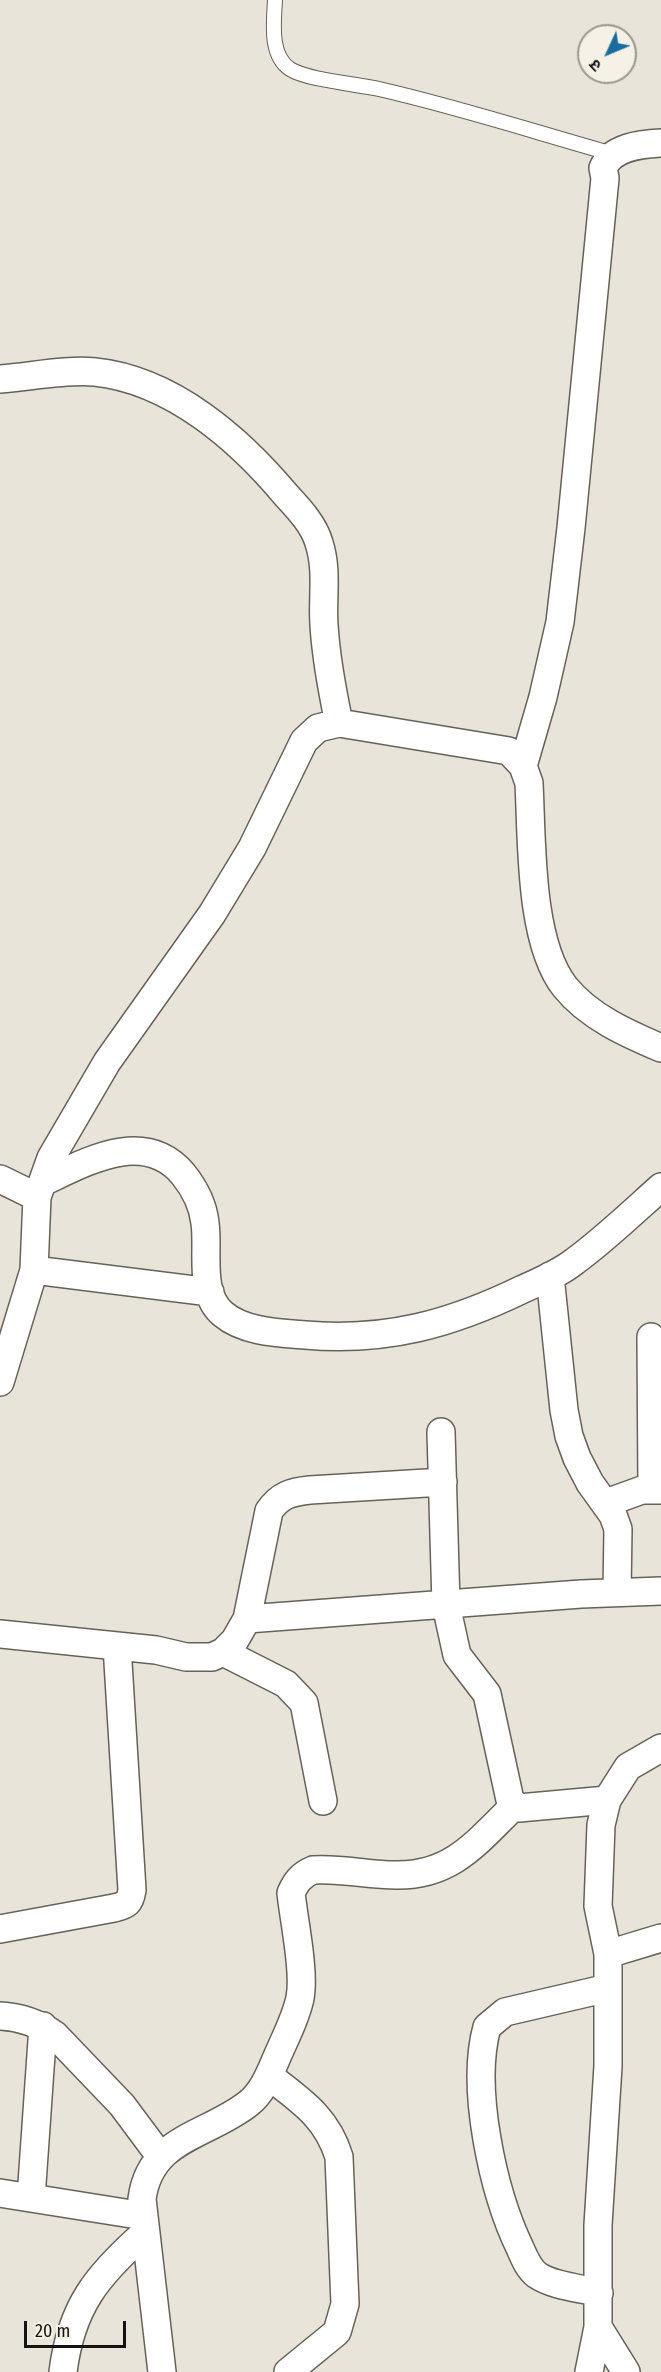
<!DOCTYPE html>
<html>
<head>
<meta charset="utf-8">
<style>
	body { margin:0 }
	#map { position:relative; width:661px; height:2372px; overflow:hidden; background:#e9e4d9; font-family:"Fira Sans Condensed","Noto Sans Devanagari",sans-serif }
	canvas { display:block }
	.north { position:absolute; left:577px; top:24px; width:60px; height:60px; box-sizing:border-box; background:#f6f1e6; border:2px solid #9c9890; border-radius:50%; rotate:226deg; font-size:16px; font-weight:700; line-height:24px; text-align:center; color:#151310 }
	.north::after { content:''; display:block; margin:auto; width:21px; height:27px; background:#196d9e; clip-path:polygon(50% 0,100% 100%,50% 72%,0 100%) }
	.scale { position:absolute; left:24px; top:2321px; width:102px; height:27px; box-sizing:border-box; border:3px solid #151310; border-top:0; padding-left:8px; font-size:18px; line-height:21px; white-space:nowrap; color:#151310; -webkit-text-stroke:4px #f6f1e6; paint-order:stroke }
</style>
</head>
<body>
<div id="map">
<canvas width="661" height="2372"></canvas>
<div class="north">उ</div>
<div class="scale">20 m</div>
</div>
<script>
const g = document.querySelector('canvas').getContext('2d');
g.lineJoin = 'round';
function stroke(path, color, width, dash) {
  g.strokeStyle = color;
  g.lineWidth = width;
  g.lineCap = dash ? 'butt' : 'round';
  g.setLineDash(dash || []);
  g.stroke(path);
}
const service = new Path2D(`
	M275,0C274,21 269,55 290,69C307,80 357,84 379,89C458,107 535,132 613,154`);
const minor = new Path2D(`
	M0,379C29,377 67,369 95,372C172,380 239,439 286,495C299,509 314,525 319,543C328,571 322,597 324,625C326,658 332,690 339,723
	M523,766L543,697L560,622L571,528L605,178L603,168C612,147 640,144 661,143
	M0,1179L37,1197
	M43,1182C86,1162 144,1128 183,1174C195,1189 203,1204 205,1223C209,1251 198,1293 223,1314C244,1332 279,1333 305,1335C386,1342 451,1324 523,1289C541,1281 560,1273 575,1261C605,1239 633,1212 661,1187
	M34,1270L210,1292
	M550,1276L564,1410L569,1436L577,1458L590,1483L613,1515L618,1529L617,1592
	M651,1337L652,1490
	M0,1382L34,1270L37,1197L51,1158L107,1062L212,914L252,848L304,741L318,728L339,723L509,751L523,766L529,783C532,840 529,942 565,987C589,1017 628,1034 661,1048
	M441,1432L446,1605L457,1655L487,1694L510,1800L519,1808L607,1800
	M606,1503L642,1490H661
	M247,1619L581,1594L661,1591
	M0,1634L156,1650L186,1657H212L223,1652L235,1640L247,1619L269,1511C280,1495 291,1492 310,1490L443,1482
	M223,1652L286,1684L304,1703L323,1801
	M0,1929L114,1908C127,1905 130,1903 132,1890L117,1646
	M608,1954L661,1938
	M0,2016C20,2017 38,2023 55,2035L122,2105L160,2156
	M269,2076C300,2100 327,2117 339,2157L345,2304L337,2332L288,2372
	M0,2193L144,2216
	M31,2198L43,2026
	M599,2293C580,2288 553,2286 537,2275C528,2268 524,2257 520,2248C493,2192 470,2088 487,2027L505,2012L608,1988
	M598,2327L626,2372
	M63,2372C71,2307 97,2275 145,2233
	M162,2372L142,2199C150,2137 208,2136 249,2103C263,2092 270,2073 277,2057C285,2038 296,2018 300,1998C305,1972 294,1921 291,1893C296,1882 301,1875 313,1870C341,1868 368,1875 396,1875C452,1876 477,1842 514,1806
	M589,2372L598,2327V2225L608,2066V1954L598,1906L601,1825L607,1800L628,1767L661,1748`);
stroke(service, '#676259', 16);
stroke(minor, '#676259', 30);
stroke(service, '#fff', 14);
stroke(minor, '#fff', 27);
</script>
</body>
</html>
